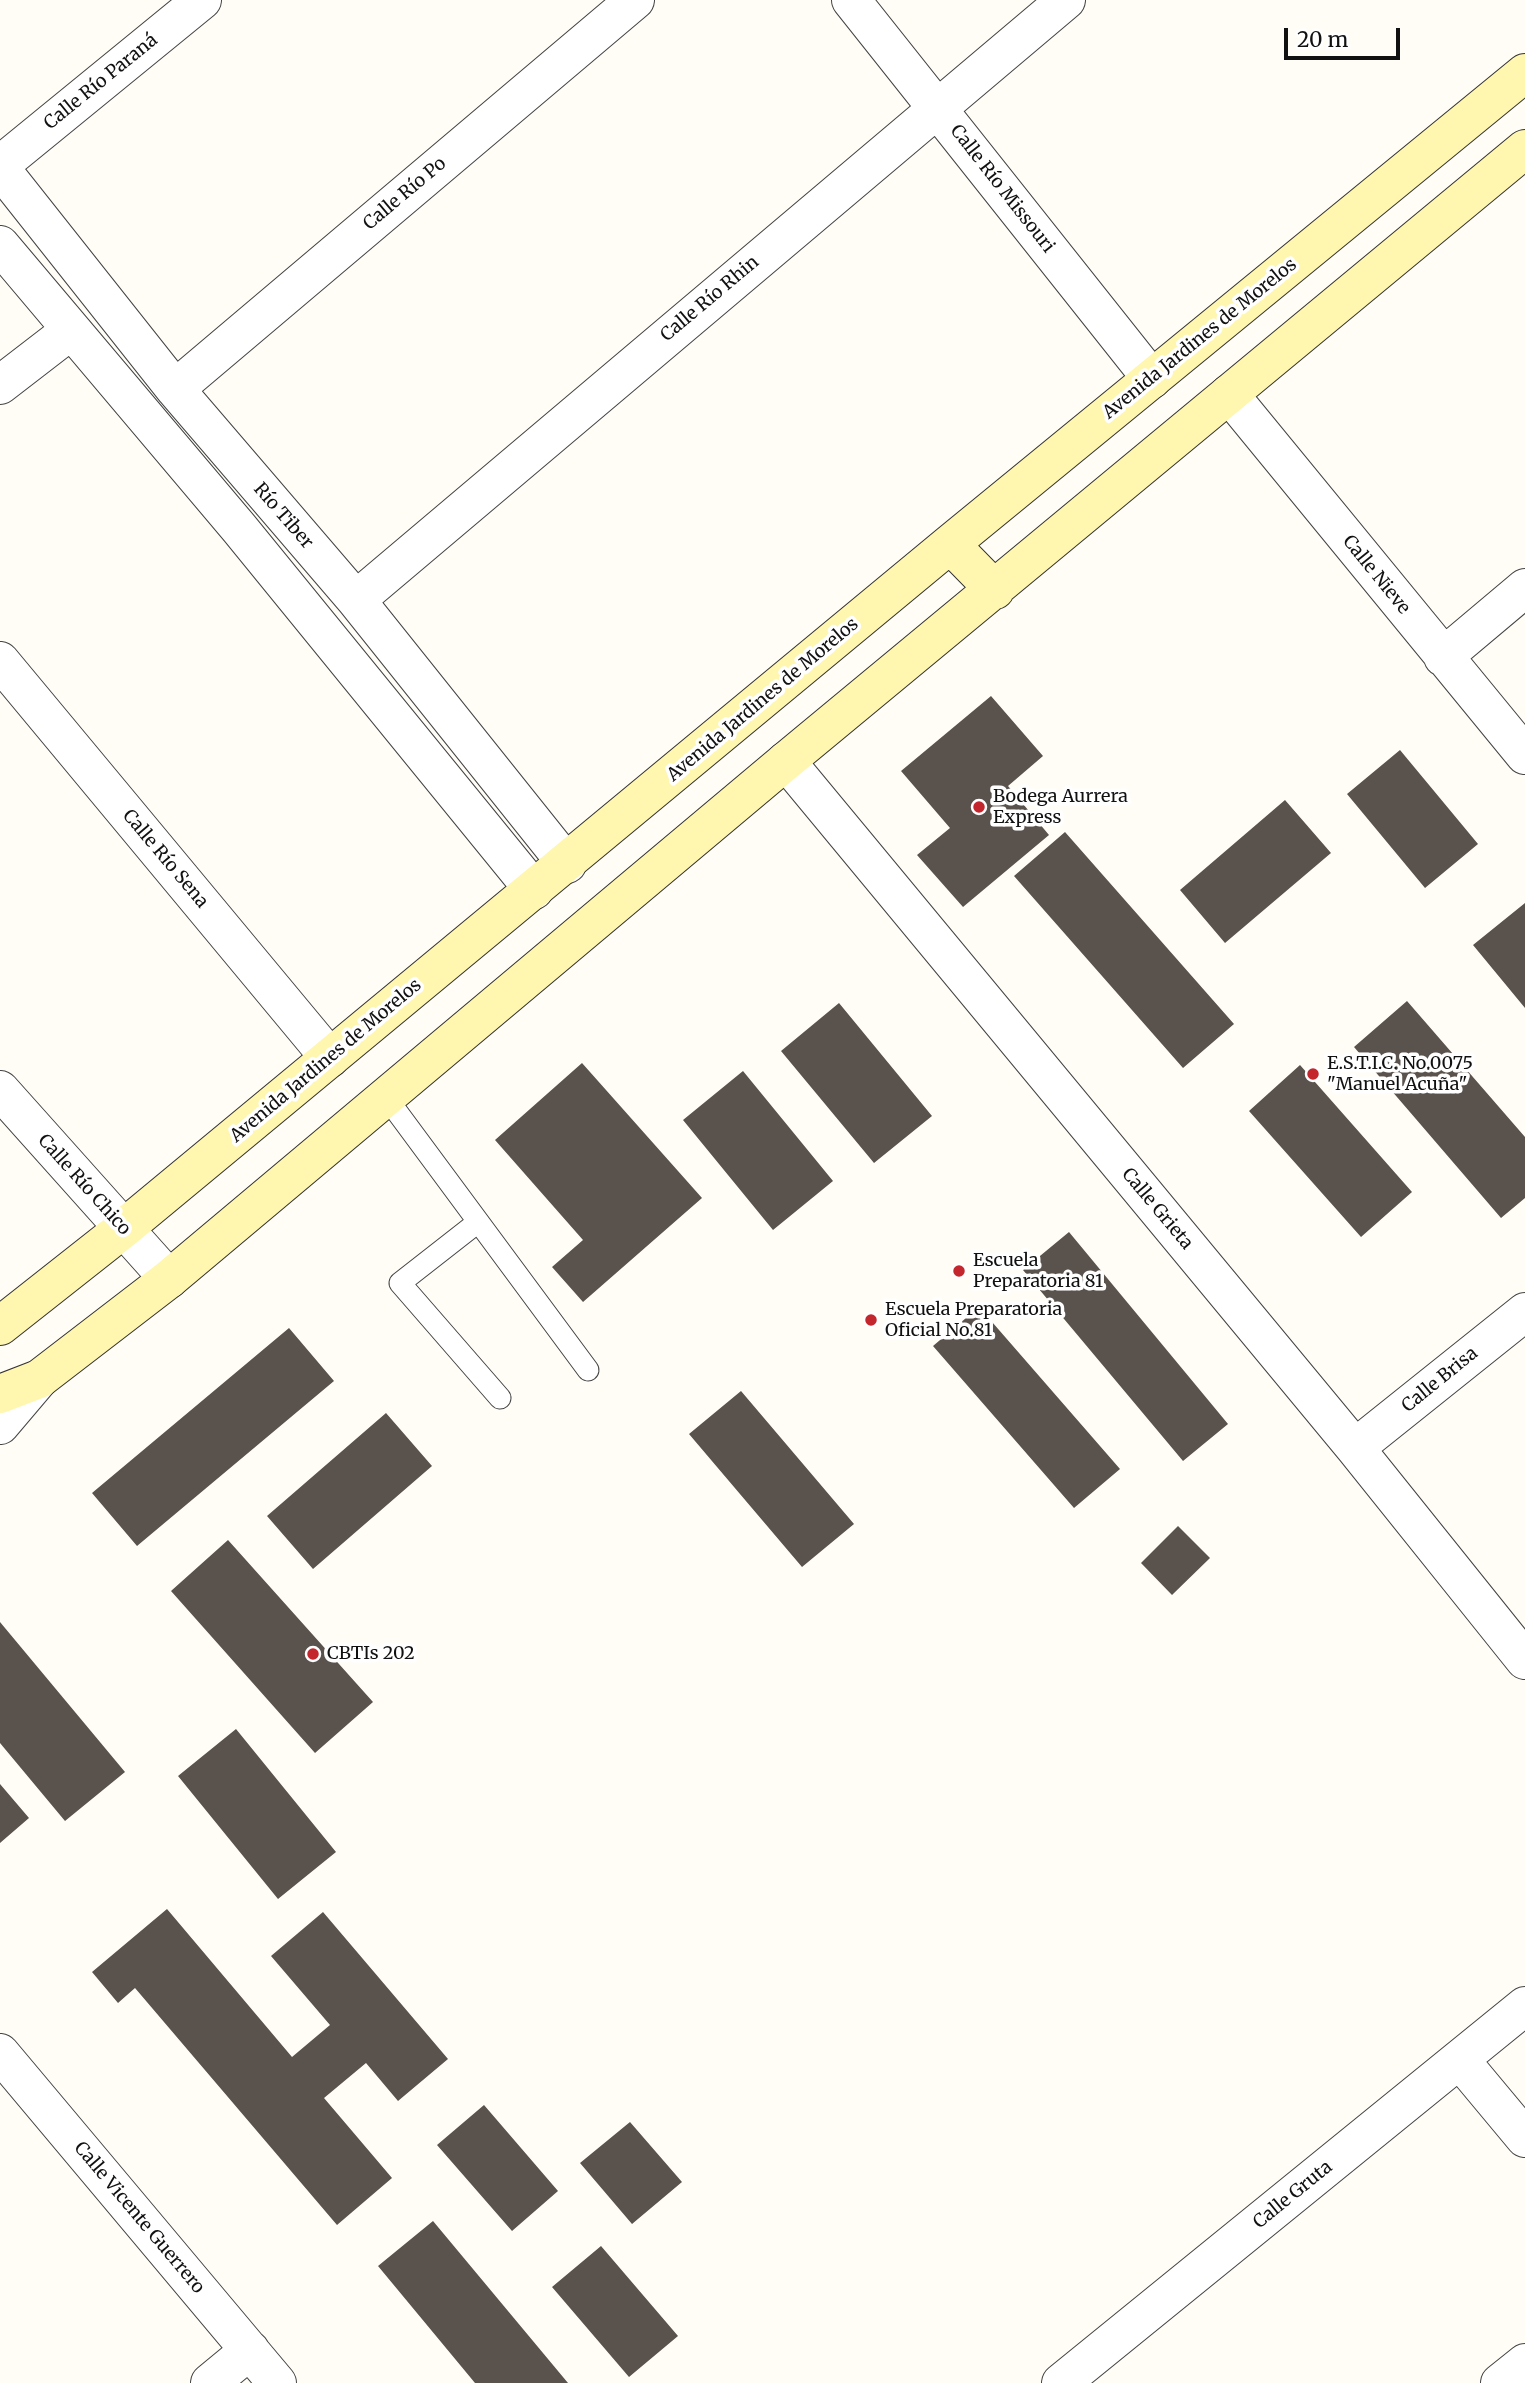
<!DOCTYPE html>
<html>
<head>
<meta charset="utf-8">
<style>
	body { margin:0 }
	#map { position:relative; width:1525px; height:2383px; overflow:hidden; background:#fffdf5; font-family:Merriweather,serif }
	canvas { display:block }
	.scale { position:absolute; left:1284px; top:28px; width:116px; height:32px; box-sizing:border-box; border:4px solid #111; border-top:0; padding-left:9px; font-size:21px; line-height:24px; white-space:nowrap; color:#111; -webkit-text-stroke:5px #fff; paint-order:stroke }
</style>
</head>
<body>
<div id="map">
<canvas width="1525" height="2383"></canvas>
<div class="scale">20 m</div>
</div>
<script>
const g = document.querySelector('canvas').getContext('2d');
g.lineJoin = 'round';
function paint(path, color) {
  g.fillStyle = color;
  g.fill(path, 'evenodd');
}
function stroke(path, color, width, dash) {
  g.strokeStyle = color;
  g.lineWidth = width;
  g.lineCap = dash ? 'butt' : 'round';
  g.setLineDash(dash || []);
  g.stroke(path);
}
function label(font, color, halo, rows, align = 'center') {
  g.font = font + ' Merriweather,serif';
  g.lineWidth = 7;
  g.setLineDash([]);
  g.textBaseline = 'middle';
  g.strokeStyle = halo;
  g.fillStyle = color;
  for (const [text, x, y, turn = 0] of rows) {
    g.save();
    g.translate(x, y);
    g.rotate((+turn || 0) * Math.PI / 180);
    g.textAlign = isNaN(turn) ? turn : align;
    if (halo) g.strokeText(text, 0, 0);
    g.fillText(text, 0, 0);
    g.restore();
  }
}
const building = new Path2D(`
	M991,696L1043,756L1008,786L1049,835L963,907L917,855L950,828L901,771Z
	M1400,750L1478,844L1425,888L1347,794Z
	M1285,800L1331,853L1225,943L1180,890Z
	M1065,832L1234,1024L1183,1068L1014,876Z
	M1525,903V1008L1473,945Z
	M1407,1001L1525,1137V1198L1501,1218L1354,1047Z
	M839,1003L932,1116L874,1163L781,1051Z
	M582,1063L702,1198L583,1302L552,1267L583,1240L495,1140Z
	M1300,1065L1412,1192L1361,1237L1249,1111Z
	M743,1071L833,1181L773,1230L683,1120Z
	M1069,1232L1228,1424L1183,1461L1023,1270Z
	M979,1307L1120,1469L1074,1508L933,1346Z
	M289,1328L334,1381L137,1546L92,1493Z
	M741,1391L854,1524L802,1567L689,1434Z
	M386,1413L432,1466L313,1569L267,1516Z
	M1178,1526L1210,1558L1172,1595L1141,1563Z
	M228,1540L373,1702L315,1753L171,1591Z
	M0,1622L125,1772L65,1821L0,1743Z
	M236,1729L336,1852L278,1899L178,1776Z
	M0,1784L29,1818L0,1843Z
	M167,1909L292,2057L330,2025L271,1956L323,1912L448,2059L398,2101L366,2063L324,2098L392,2178L337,2225L135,1988L118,2003L92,1972Z
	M484,2105L558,2191L512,2231L437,2145Z
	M630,2122L682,2182L632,2224L580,2163Z
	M433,2221L568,2383H475L378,2266Z
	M601,2246L678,2336L629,2377L552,2287Z`);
const lane = new Path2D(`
	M386,1097L588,1370
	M478,1222L400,1283L500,1398`);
const street = new Path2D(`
	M851,0L1152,379
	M0,165L202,0
	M0,168L175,389L356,600L567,864
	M0,245L239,528L534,890
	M0,385L70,331
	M175,389L635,0
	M1229,394L1525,755
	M356,600L1066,0
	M1443,657L1525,588
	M0,661L330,1058
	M786,761L1355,1448L1525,1660
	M0,1090L169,1279
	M0,1425L39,1379
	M1355,1448L1525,1312
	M0,2053L277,2383
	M1460,2060L1525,2138
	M210,2383L250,2350
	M1061,2383L1525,2006
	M1500,2383L1525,2363`);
const secondary = new Path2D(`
	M950,544L995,590
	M0,1326L123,1229L950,544L1525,73
	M0,1394L39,1379L169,1279L786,761L1525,149`);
const markers = [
	[979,807,7,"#c4262e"],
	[1313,1074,7,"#c4262e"],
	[959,1271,7,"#c4262e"],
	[871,1320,7,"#c4262e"],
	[313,1654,7,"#c4262e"]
];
const streetNames = [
	["Calle Río Paraná",101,82,-39],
	["Calle Río Missouri",1002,189,52],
	["Calle Río Po",405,194,-40],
	["Calle Río Rhin",710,299,-40],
	["Avenida Jardines de Morelos",1200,339,-39],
	["Río Tiber",283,516,49],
	["Calle Nieve",1376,575,51],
	["Avenida Jardines de Morelos",763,700,-40],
	["Calle Río Sena",165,859,50],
	["Avenida Jardines de Morelos",326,1061,-40],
	["Calle Río Chico",84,1185,48],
	["Calle Grieta",1157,1209,50],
	["Calle Brisa",1440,1380,-39],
	["Calle Gruta",1293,2195,-39],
	["Calle Vicente Guerrero",139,2218,50]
];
const poiNames = [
	["Bodega Aurrera",993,797],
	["Express",993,818],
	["E.S.T.I.C. No.0075",1327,1064],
	["\"Manuel Acuña\"",1327,1085],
	["Escuela",973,1261],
	["Preparatoria 81",973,1282],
	["Escuela Preparatoria",885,1310],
	["Oficial No.81",885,1331],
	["CBTIs 202",327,1654]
];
paint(building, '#5a524d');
stroke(lane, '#444', 23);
stroke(street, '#444', 40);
stroke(secondary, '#333', 40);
stroke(lane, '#fff', 21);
stroke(street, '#fff', 38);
stroke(secondary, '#fff6b0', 38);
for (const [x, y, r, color] of markers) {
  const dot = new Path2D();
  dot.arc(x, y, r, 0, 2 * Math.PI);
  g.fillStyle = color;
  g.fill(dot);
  stroke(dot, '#fff', 2.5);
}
label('18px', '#111', '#fff', streetNames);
label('18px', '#111', '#fff', poiNames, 'left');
</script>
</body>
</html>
